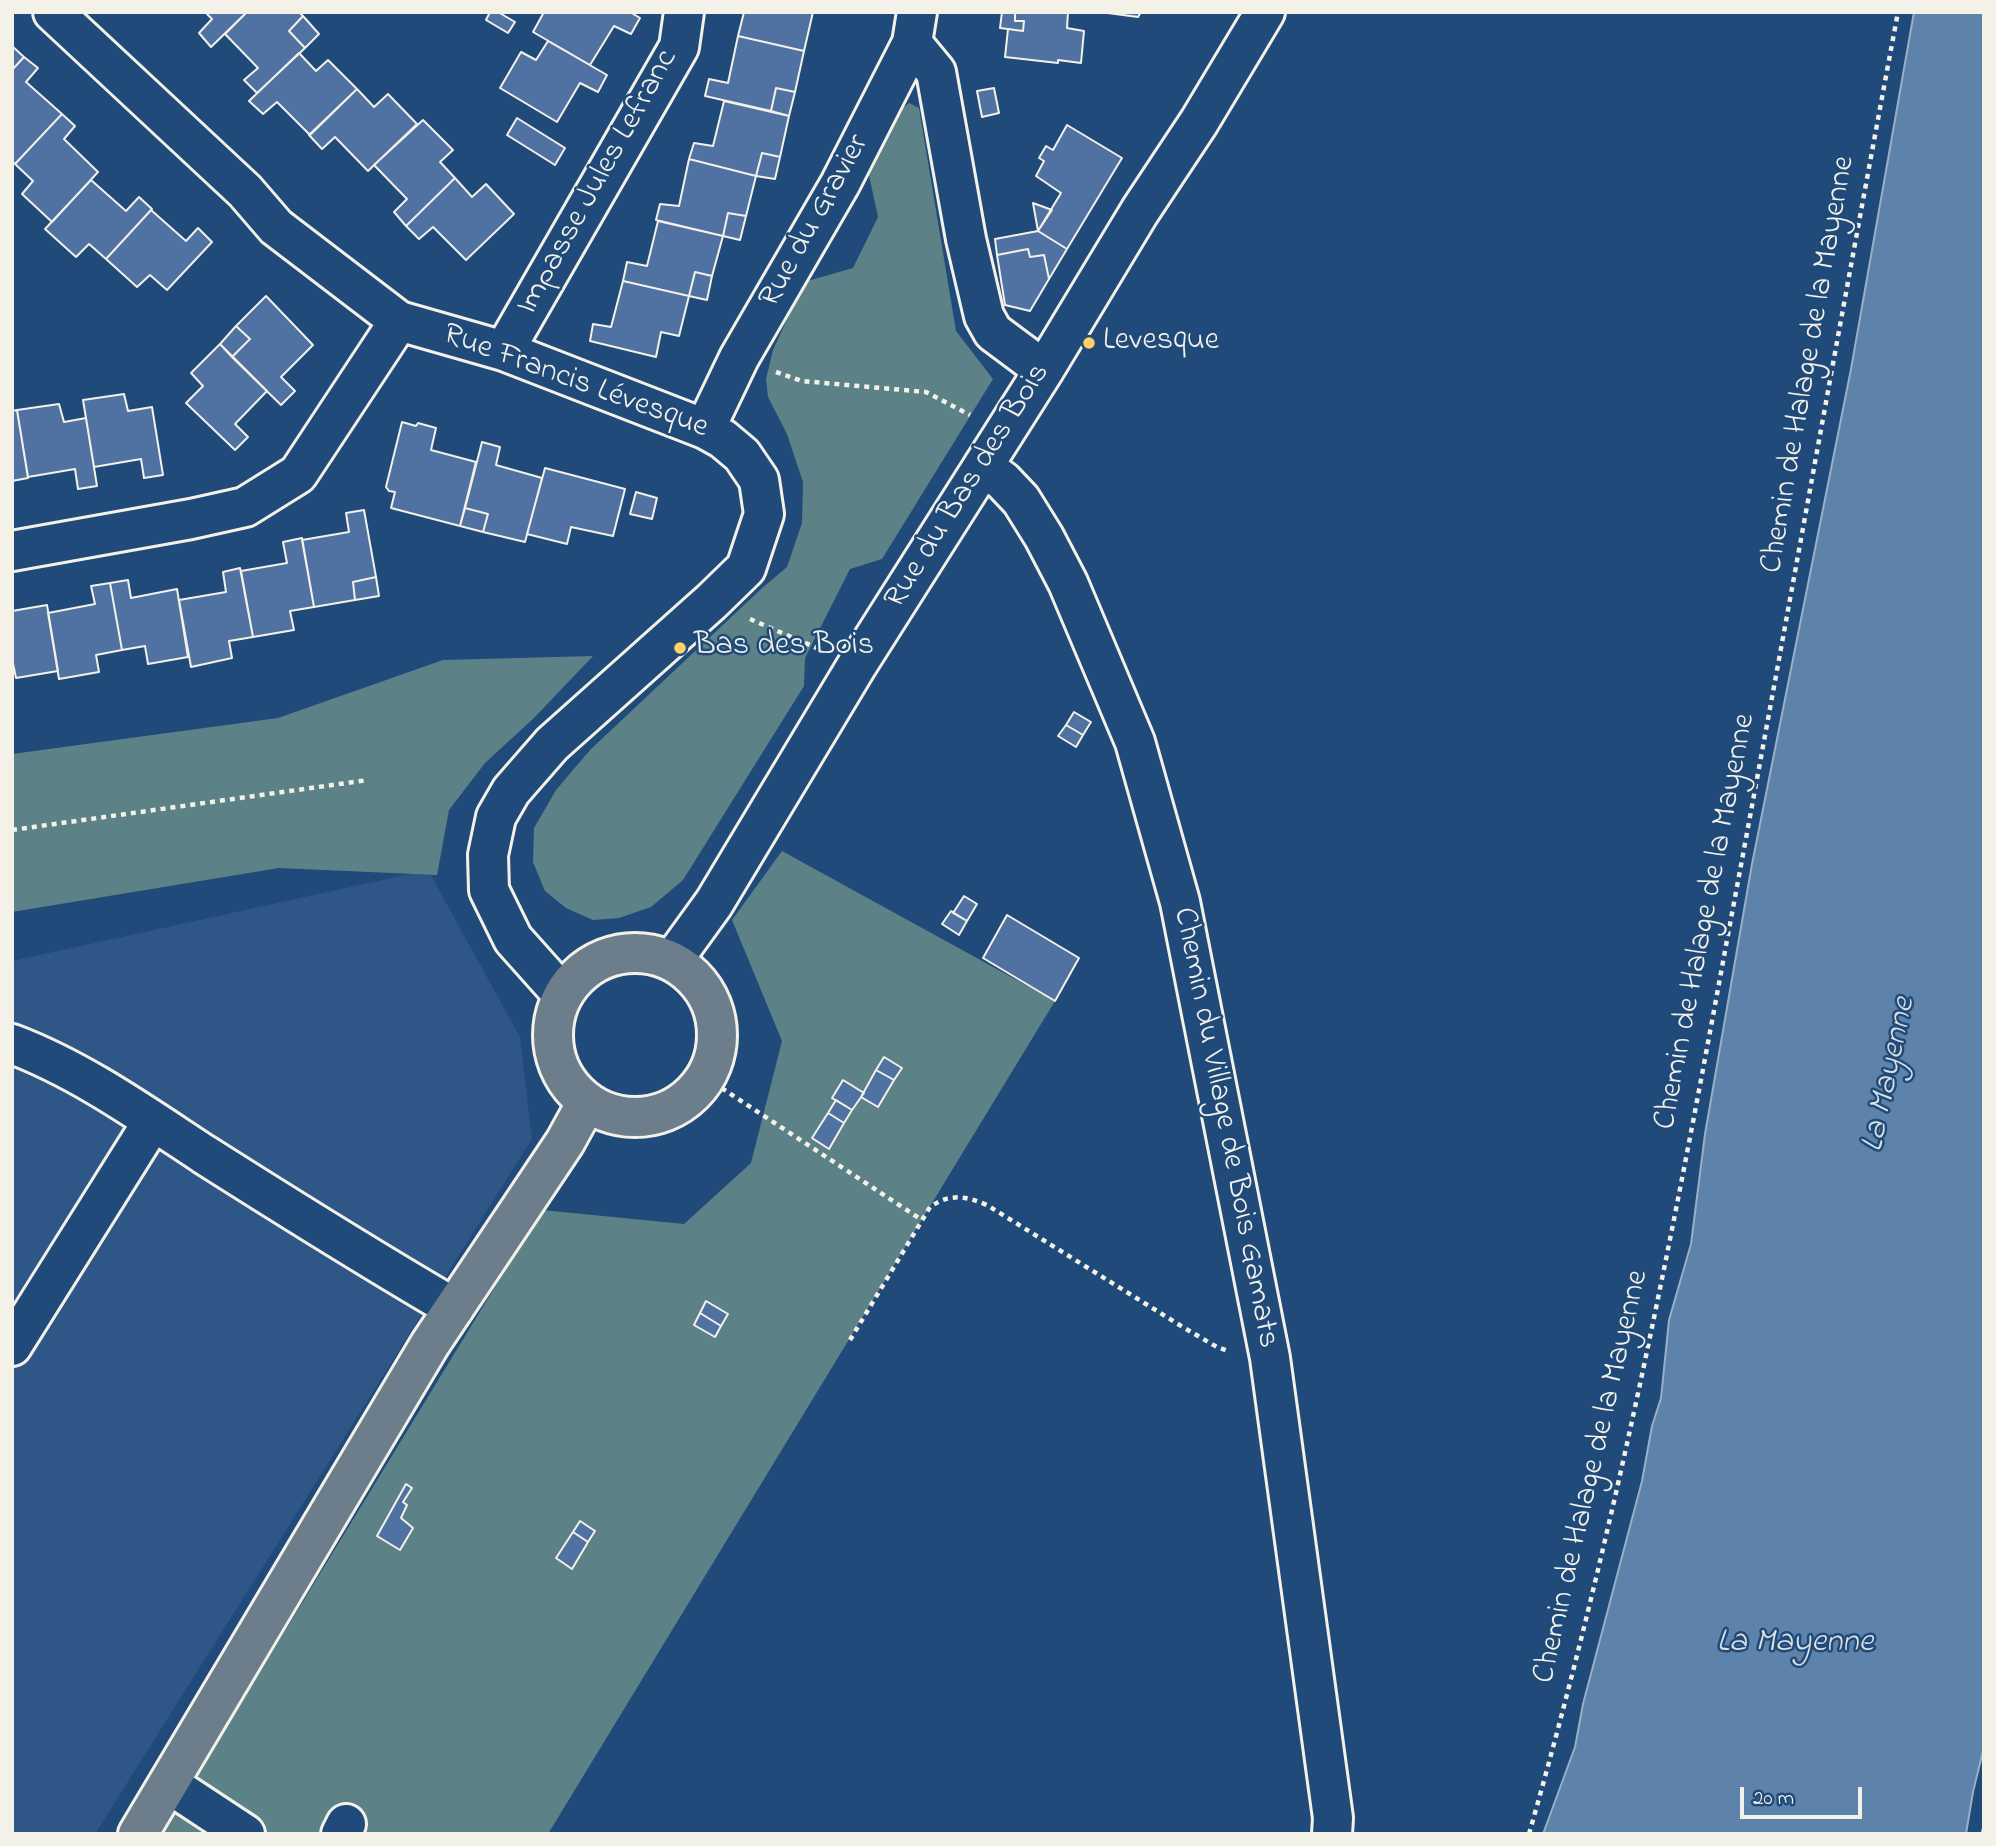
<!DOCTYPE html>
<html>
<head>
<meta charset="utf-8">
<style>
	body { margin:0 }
	#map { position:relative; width:1996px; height:1846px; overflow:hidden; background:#1f4a7a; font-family:"Indie Flower",sans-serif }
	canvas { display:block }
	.frame { position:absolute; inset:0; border:14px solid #f4f1e8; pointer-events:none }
	.scale { position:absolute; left:1740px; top:1787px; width:122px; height:32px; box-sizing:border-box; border:4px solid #f4f1e8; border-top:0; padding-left:9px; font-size:21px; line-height:24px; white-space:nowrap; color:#f4f1e8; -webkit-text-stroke:5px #1f4a7a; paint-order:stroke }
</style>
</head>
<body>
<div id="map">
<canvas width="1996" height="1846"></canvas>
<div class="frame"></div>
<div class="scale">20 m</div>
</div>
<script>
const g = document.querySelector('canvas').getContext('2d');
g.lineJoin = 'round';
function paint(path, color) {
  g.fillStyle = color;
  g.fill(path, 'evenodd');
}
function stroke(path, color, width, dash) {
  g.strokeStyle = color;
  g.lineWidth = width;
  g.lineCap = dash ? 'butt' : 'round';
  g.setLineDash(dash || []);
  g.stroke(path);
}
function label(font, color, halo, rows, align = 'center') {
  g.font = font + ' "Indie Flower",sans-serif';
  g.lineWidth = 5;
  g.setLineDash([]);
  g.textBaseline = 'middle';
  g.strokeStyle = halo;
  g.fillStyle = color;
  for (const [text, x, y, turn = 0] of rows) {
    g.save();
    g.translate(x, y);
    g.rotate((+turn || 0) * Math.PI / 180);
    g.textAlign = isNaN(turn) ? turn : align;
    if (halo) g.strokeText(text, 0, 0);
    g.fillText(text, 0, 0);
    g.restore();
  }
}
const built = new Path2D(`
	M428,870L520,1037L532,1139L95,1834H12V961Z`);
const green = new Path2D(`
	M909,103L919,108L956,331L993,379L882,559L850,569L805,658L804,686L683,880L651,907L619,918L593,920L566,908L545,891L533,862L534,828L556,790L590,750L761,589L787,567L802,523L803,482L787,434L768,397L766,379L773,350L804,282L853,268L878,217L867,166L899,111Z
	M593,656L534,718L485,763L449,810L437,875L279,868L12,912V754L278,718L443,660Z
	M782,851L1055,1001L548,1834H161L542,1210L684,1224L751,1163L782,1041L732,920Z`);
const water = new Path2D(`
	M1914,12H1984V1747L1973,1792L1966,1834H1543L1575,1747L1583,1704L1642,1481L1652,1426L1661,1398L1669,1320L1691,1244L1705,1134L1752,864L1851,369Z`);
const building = new Path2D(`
	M205,12H247L211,47L199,33L212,19Z
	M247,12H299L303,16L289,31L305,48L257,93L244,80L258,68L225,34Z
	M490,12H498L515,22L508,33L486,20Z
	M544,12H630L640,18L631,34L614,26L590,65L533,32Z
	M744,12H813L804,51L738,36Z
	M1002,12H1015V21H1024L1023,31L1000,28Z
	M1015,12H1068L1067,28L1084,31L1081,63L1058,60V63L1005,57L1008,29L1023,31L1024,21H1015Z
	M1100,12H1141L1138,17Z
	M303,16L319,34L305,48L289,31Z
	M738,36L804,51L795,92L776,88L771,111L705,96L709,79L728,83Z
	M548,41L607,75L598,92L580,83L557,122L500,88L521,52L536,60Z
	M12,46L24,57L12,70Z
	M299,53L316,71L328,60L357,89L310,135L277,102L263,114L249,101Z
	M24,57L38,68L26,82L62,114L15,164L12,161V70Z
	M776,88L795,92L789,116L771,111Z
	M994,88L999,113L982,117L977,91Z
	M357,89L374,107L388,94L417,124L368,171L335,137L322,149L309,135Z
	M724,101L789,116L780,157L762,153L756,176L689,159L694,143L713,146Z
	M62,114L75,126L64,139L98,172L52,222L22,194L33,181L15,164Z
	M517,118L565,148L555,165L507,135Z
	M423,120L453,150L440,162L455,178L406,226L394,212L407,199L374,165Z
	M1067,125L1122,158L1067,249L1038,231L1061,193L1036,176L1044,161L1039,158L1046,146L1053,150Z
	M762,153L780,157L775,179L756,176Z
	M689,159L756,176L746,216L728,213L723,236L656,220L660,204L679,206Z
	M455,178L472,197L486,184L514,214L466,260L433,227L419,239L406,226Z
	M91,180L126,211L139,197L152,209L106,259L89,244L76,257L45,229Z
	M1033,203L1052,210L1038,231Z
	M151,210L186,241L198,228L212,242L167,290L150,275L137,287L106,259Z
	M728,213L746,216L740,240L723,236Z
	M658,221L723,236L712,276L695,272L689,296L623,281L627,262L647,266Z
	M1038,231L1067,249L1049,279L1044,255L1030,257L1028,249L997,255L995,239Z
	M1028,249L1030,257L1044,255L1049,279L1030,311L1005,305L997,255Z
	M695,272L712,276L707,300L689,296Z
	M623,281L689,296L679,336L661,332L656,357L590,341L593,324L611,327Z
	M266,296L313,345L281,377L295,391L281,405L232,357L250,339L236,326Z
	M236,326L250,339L232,357L220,344Z
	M220,344L267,391L235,424L248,437L235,450L186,403L203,386L191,373Z
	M124,394L128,411L152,407L163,475L144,478L141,459L94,467L83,400Z
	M59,404L64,422L86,418L97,486L78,489L75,469L28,477L17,410Z
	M17,410L28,478L12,481V411Z
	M402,422L416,426L418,423L436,428L431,450L476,462L460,526L391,508L395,492L389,491L386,487Z
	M482,442L500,447L496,465L542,478L525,542L483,532L488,514L465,508Z
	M545,468L625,489L613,536L571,527L567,544L527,534Z
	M636,492L657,498L652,519L630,514Z
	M465,508L488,514L483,532L460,526Z
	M364,510L376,577L353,582L355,600L314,607L302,540L349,532L346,513Z
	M302,538L314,607L290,611L294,630L253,637L241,571L287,563L283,542Z
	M240,568L253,637L229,641L232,658L191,667L179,600L226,592L223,572Z
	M376,577L379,596L355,600L353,582Z
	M128,580L131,598L177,589L188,657L148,664L145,646L122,650L110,583Z
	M110,583L122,650L96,655L99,672L59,679L48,613L95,604L91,586Z
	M47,605L58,671L16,678L12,659V611Z
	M1074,712L1091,722L1083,735L1066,725Z
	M1066,725L1083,735L1076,747L1058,736Z
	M964,896L977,904L967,921L953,913Z
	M951,911L967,921L959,935L942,924Z
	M1007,915L1079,958L1055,1001L983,958Z
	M884,1057L902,1068L894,1080L876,1070Z
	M876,1070L894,1080L878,1107L861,1097Z
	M843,1080L864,1093L852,1110L832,1098Z
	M836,1100L852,1110L844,1123L828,1113Z
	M828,1113L844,1123L829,1149L812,1138Z
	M706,1301L728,1314L721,1326L700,1313Z
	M700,1313L721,1326L715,1337L694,1325Z
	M406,1484L412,1488L403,1502L407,1505L401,1518L413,1528L400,1550L377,1536Z
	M580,1521L595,1531L588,1542L573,1532Z
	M573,1532L588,1542L572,1569L556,1558Z`);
const path = new Path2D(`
	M776,372L802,381L926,392L970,415
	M750,619L819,649
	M12,830L368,780
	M705,1077L922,1220
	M850,1340L930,1207C950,1193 966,1196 987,1205L1186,1329L1217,1347L1228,1351
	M1529,1834C1613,1540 1672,1240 1727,940C1785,631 1840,321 1898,12
	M1983,1834L1984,1829`);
const minor = new Path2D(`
	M53,12L245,191L276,227L399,321L504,351L705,429L723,439L742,455L759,480L764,514L746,568L711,602L552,744L511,791L496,817L488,855L489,890L513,939L563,995
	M912,43L936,72L966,239L984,316L993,332L1044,370
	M504,351L679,47L684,12
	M705,429L739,358L840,184L912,43L917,12
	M983,466L1003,481L1021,500L1044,537L1068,583L1135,742L1180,902L1270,1358L1333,1818L1332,1834
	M12,551L191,519L245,507L298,474L399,321
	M672,961L714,903L857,665L1044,370L1140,211L1199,122L1265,12
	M12,1044C81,1070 144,1115 205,1155C287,1207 370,1259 454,1308
	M12,1346L153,1121
	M169,1784L245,1834
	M341,1834L346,1824`);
const major = new Path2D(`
	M553 1035a82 82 0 1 1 164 0a82 82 0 1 1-164 0Z
	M138,1834L430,1344L565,1142L587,1102`);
const markers = [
	[1089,343,7,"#ffd166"],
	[680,648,7,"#ffd166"]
];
const streetNames = [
	["Impasse Jules Lefranc",599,183,-61],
	["Rue du Gravier",816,222,-61],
	["Chemin de Halage de la Mayenne",1810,365,-80],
	["Rue Francis Lévesque",575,383,20],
	["Rue du Bas des Bois",969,487,-58],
	["Chemin de Halage de la Mayenne",1707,922,-79],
	["Chemin du Village de Bois Gamats",1224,1128,79],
	["Chemin de Halage de la Mayenne",1593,1477,-77]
];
const poiNames = [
	["Levesque",1103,343],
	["Bas des Bois",694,648]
];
const waterNames = [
	["La Mayenne",1891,1075,-78],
	["La Mayenne",1795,1645]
];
paint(built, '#2e5686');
paint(green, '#5c8287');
paint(water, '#5d83ab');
stroke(water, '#99afc3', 2);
paint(building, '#5072a2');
stroke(building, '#f4f1e8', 2);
stroke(minor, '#f4f1e8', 44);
stroke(major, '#f4f1e8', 44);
stroke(path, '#f4f1e8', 4.5, [5, 5]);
stroke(minor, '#1f4a7a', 38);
stroke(major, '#6c7d8c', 38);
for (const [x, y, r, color] of markers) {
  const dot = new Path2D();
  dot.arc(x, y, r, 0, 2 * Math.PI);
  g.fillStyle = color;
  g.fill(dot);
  stroke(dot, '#1f4a7a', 2.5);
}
label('32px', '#f4f1e8', '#1f4a7a', streetNames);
label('32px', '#f4f1e8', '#1f4a7a', poiNames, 'left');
label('italic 33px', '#dde0df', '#1f4a7a', waterNames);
</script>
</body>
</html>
